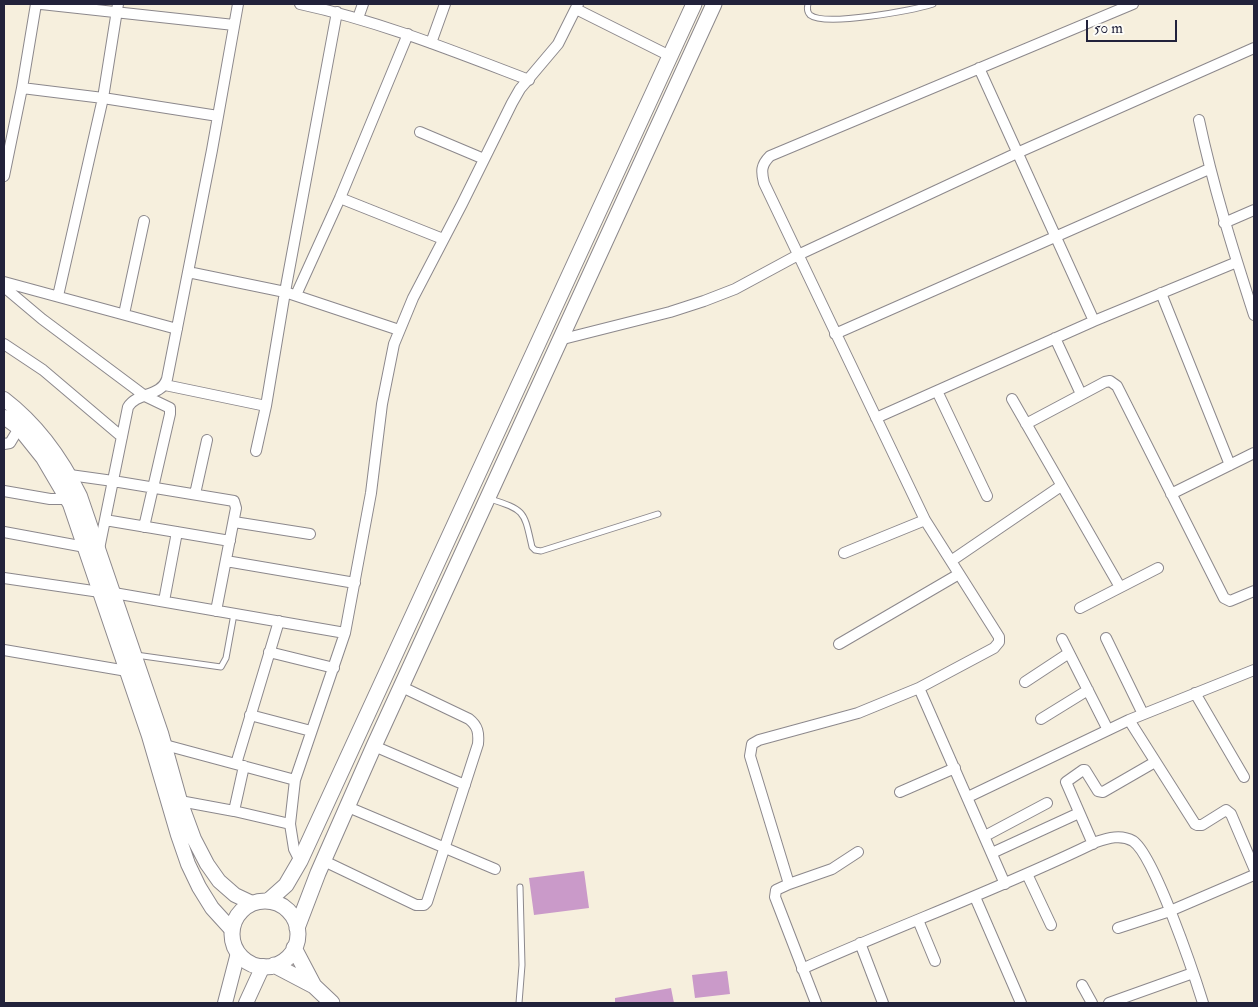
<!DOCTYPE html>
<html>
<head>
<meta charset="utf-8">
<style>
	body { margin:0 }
	#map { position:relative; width:1258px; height:1007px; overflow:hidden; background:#f6efdd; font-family:"IM FELL Double Pica",serif }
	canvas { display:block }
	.frame { position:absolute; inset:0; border:5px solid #22223b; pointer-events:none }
	.scale { position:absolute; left:1086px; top:20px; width:91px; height:22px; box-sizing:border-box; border:2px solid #22223b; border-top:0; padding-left:6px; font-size:15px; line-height:18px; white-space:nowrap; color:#22223b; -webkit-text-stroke:4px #fdfcf7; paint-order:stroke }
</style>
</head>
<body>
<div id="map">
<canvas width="1258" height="1007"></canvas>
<div class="frame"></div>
<div class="scale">50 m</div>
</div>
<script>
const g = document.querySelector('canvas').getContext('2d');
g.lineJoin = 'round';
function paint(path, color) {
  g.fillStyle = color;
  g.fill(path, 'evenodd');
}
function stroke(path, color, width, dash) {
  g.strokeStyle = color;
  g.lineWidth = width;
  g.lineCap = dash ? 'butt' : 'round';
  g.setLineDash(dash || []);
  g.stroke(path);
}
const building = new Path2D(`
	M584,871L589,908L534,915L529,878Z
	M727,971L730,994L695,998L692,975Z
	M671,988L674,1003H615V998Z`);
const service = new Path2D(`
	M808,4C807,8 807,12 810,15C825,27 914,10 933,4
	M490,499C526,510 524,512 532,547L535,550L541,551L658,514
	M136,655L221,667L226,658L234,614
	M519,1003L522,965L520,887`);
const minor = new Path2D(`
	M41,4L234,25
	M300,4C379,21 453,51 529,80
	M576,9L670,56
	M358,18L363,4
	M431,43L445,4
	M979,68L1094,321
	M22,88L103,98L218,116
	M1199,120C1213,186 1233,250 1254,315
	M420,132L484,159
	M4,176L22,88L36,4
	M340,198L443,239
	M1224,223L1254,210
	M188,272L285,292L399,330
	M4,282L177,329
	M4,287L42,319L145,396L170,408V414L144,527
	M1161,293L1230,465
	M296,295L340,198L408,34
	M58,296L103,98L118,4
	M124,314L144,221
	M835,334L1209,169
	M1055,338L1081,394
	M559,340L670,312L704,301L735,289L798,255L1017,153L1254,48
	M4,344L43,370L122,437
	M165,385L266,406
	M937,391L987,496
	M1012,399L1120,587
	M876,418L1094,321L1237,262
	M1026,424L1105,382L1110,381L1117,386L1224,598L1230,601L1254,591
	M4,444L10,443L19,428
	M256,451L266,406L285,292L337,12
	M70,475L113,481L234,501L236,508L216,611
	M4,491L50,499H72
	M195,494L207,440
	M1171,494L1254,453
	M105,520L230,541
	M234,522L310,534
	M4,532L85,547
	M99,549L128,407C137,392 161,397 167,379L212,150L238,4
	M844,553L925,520
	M226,561L355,583
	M951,561L1061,486
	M4,578L100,592
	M114,593L345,633
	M164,601L177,532
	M1080,608L1158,568
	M1106,638L1143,714
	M1062,639L1108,730
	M839,644L959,574
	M4,650L127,671
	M269,652L334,668
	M1025,682L1069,653
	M1195,693L1244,777
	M250,715L311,731
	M1041,719L1088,690
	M1129,720L1195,824L1197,825H1202L1226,810L1231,814L1254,868
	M165,745L295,780
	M374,746L465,785
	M236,764L279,621
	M900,792L955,768
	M968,797L1129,720L1254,670
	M180,801L234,811L290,824
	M348,807L495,869
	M234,811L244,766
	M985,836L1047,803
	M1093,844L1066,782L1083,770H1085L1098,791L1103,792L1155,762
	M992,853L1079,813
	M300,861L294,849L290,824L295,780L345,633L371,493L382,404L394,344L413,298L462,204L512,103L520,89L558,44L578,4
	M324,861L416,905H424L427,902L478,744C479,733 478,726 469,719L402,687
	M1027,874L1051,925
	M789,884L832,869L858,852
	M1005,884L919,688L994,648L999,642V637L925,520L764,183C761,171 761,165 770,156L1133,4
	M975,897L1021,1003
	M918,920L935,961
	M1118,928L1170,911L1254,875
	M860,943L883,1003
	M802,969C900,925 1000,889 1096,842C1108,838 1121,834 1133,841C1154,855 1194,974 1203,1003
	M1082,985L1092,1003
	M816,1003L775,897L776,890L789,884L750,756L752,744L759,740L858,713L919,688
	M1109,1003L1193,973`);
const tertiary = new Path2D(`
	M4,399C38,425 62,459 80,496L161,733L180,801L194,839L207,864L219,881L235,895L252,903
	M4,417L19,428L43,458L70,504L149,736L178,835L188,864L199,887L212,908L232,930
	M225,1003L238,953
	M246,1003L263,966`);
const secondary = new Path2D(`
	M268,901L286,885L300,861L694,4
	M232 934a33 33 0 1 1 66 0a33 33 0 1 1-66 0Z
	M297,928L318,873L374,746L714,4
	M294,948L314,986
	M274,965L314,986L332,1003`);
paint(building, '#ca9ac9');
stroke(service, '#8c888c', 7);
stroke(minor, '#8c888c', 12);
stroke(tertiary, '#8c888c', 16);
stroke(secondary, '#8c888c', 17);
stroke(service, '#fff', 5);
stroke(minor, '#fff', 10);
stroke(tertiary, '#fff', 14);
stroke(secondary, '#fff', 15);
</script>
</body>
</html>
